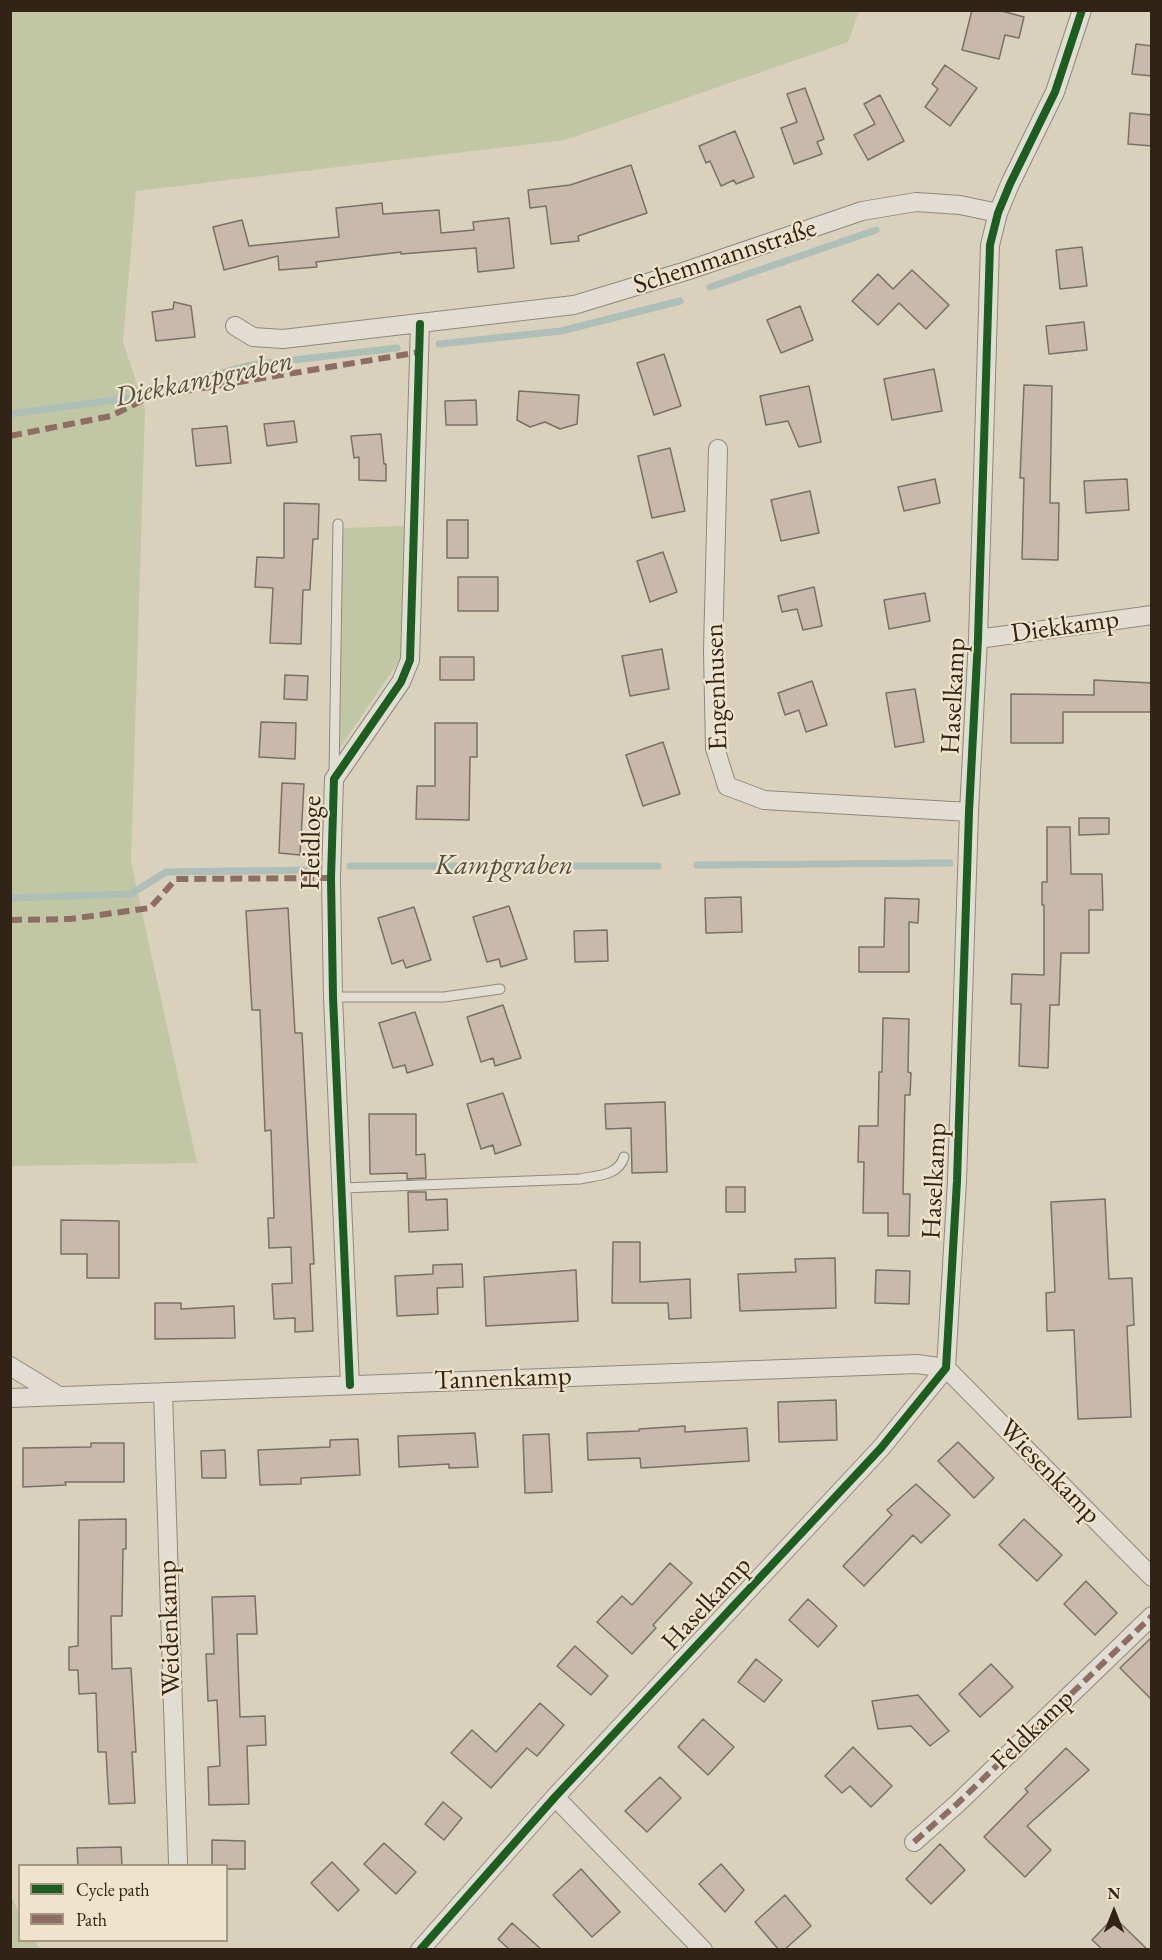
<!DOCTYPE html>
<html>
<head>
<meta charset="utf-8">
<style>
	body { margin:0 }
	#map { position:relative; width:1162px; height:1960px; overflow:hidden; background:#d9d1bc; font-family:"EB Garamond",serif }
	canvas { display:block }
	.frame { position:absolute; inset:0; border:12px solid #312316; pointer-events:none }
	.legend { position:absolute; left:18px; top:1864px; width:210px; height:78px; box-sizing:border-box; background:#efe4cb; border:2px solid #a39783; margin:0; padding:8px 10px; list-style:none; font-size:18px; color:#312316 }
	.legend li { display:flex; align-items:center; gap:12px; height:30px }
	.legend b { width:30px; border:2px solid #a39783 }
	.north { position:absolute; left:1084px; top:1882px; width:60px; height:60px; -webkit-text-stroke:4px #efe4cb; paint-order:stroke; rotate:0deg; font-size:16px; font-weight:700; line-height:24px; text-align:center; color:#312316 }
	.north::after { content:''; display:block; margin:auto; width:21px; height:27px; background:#312316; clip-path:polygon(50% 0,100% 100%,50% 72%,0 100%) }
</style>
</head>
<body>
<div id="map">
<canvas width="1162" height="1960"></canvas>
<div class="frame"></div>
<ul class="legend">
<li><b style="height:8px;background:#1b5e20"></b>Cycle path</li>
<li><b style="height:8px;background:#8d6e63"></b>Path</li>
</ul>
<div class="north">N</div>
</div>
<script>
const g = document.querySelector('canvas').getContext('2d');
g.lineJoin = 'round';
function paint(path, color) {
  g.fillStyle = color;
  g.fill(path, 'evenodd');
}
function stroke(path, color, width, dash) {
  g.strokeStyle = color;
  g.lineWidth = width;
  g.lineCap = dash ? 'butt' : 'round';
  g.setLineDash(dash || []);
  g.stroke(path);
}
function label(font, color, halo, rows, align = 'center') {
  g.font = font + ' "EB Garamond",serif';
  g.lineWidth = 4.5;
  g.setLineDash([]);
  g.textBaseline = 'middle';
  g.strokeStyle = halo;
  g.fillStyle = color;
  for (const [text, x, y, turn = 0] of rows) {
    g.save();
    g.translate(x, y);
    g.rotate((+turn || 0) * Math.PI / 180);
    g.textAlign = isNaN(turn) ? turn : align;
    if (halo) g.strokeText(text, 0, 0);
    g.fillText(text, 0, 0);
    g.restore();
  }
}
const green = new Path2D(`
	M10,11H859L848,42L565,140L136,191L123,342L145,409L131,862L197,1163L11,1166Z
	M406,526L405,652L340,748L341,528Z
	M10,1892L19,1913L20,1940L35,1941L40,1949H11Z`);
const stream = new Path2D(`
	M710,287L876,230
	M439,344L561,331L680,301
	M10,414L130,398L250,365L397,348
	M697,865L950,863
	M350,866H658
	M10,898L131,894L166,872L315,870`);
const building = new Path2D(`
	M972,10H998L1024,17L1019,38L1005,35L999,59L962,50Z
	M1136,44L1152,46V76L1132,74Z
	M945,65L977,88L950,126L925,107L938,89L932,84Z
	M805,88L824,139L817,142L822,154L794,164L781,128L797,122L787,94Z
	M880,95L904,141L868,160L854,135L875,124L864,104Z
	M1130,113L1152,115V146L1128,144Z
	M735,131L754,177L736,184L734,180L721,186L710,161L706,163L699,146Z
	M631,165L647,213L578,236L579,241L551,244L546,206L530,208L528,190L570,185Z
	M382,203L383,214L439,210L441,233L474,230L473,222L509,218L514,268L478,272L476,248L401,254V252L316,262L317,267L279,270L278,256L224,270L213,227L242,220L249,246L339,237L336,208Z
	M1082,247L1087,286L1060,289L1056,250Z
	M912,270L949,305L926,329L899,303L878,325L852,301L878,274L893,289Z
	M174,302L191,306L195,337L156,341L152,312L173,309Z
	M800,306L813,340L781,353L767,320Z
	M1084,322L1087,350L1049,354L1046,326Z
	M664,354L681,406L654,415L637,363Z
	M934,369L942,411L892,420L884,379Z
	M1024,385L1052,386L1050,503H1059L1058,560L1022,559L1024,478H1020Z
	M809,386L821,442L799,447L788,421L766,425L760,396Z
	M519,391L579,395L577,424L560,429L545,422L530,427L517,420Z
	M476,400L477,425H446L445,401Z
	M294,421L297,442L267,446L264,424Z
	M227,426L231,463L196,466L192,429Z
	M381,434L384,464H386V481L359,480V457L354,458L351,436Z
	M670,448L685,511L652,518L638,456Z
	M935,479L940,503L904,511L898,487Z
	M1127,479L1129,510L1086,513L1084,481Z
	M810,491L819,533L781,541L771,500Z
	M284,503L319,504L318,539H313L310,590H303L301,644L270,643L273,588L255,587L257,557L284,558Z
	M447,520H468V558H447Z
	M663,552L677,592L650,602L637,561Z
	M458,577H498V611H458Z
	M814,587L822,626L803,630L797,609L782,612L778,596Z
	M925,593L930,621L889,629L884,600Z
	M662,649L669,689L630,696L622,656Z
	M440,657H474V680H440Z
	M285,675L308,676L307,700L284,699Z
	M1094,680L1152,683V712H1063V743H1011V694L1094,695Z
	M812,681L827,725L806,732L799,710L785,715L778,693Z
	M915,689L924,742L895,747L886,693Z
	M261,722L296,723L295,759L259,757Z
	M435,723H477V757H470L469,820L416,819L417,786H435Z
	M663,742L680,794L643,806L626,755Z
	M282,783L304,784L300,855L279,853Z
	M1079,818H1109V834L1079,835Z
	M1047,827H1070L1071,874H1102L1103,910H1089V953H1061L1059,1005H1050L1048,1068L1019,1066L1021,1004H1011L1012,974L1044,975V905H1042V882H1047Z
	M741,897L742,932L706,933L705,898Z
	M885,898L919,899L918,923L909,922V972H859V947H884Z
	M509,906L527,959L501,967L499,959L487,962L473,917Z
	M414,907L431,960L406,968L403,960L392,964L378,918Z
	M288,908L295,1033H302L314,1264H310L313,1331L295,1332V1318L274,1319L272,1284L292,1283L291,1247L269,1248L268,1218H274L271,1130L265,1131L260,1010H252L246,911Z
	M607,930L608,961L575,962L574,931Z
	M503,1005L521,1058L495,1066L493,1058L481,1062L467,1017Z
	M415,1012L433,1065L407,1073L405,1065L393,1068L379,1023Z
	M883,1018L909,1019L908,1072L911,1073L910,1095H905L903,1194H910L909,1236H888V1213H863L864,1162H858L859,1126H878L879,1072H882Z
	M503,1093L521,1145L495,1154L493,1145L481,1149L467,1104Z
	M665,1102L667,1172L632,1173L631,1128L606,1129L605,1104Z
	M369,1114H416V1155L425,1154L426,1178L407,1179V1173L370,1174Z
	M726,1187H745V1212H726Z
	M408,1192H426V1200L447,1199L448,1230L409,1232Z
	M1105,1199L1109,1279L1132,1278L1134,1325L1127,1326L1131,1417L1078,1419L1074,1330L1047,1331L1046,1293L1055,1292L1051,1202Z
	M61,1220L119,1221V1278H87V1254H61Z
	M613,1242H640V1282L690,1279L691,1318L669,1319L668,1303H612Z
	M835,1258L836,1308L740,1311L738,1274L796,1272L795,1259Z
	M462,1264L463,1287L437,1288L438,1314L397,1316L395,1276L433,1274V1265Z
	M576,1270L578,1321L486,1326L484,1277Z
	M876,1270L910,1271L909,1304L875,1303Z
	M155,1303H181V1309L234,1306L235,1338L155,1339Z
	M836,1400L837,1440L779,1442L778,1402Z
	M685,1426V1432L747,1428L749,1461L641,1468L640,1458L588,1460L587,1433L639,1431V1429Z
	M475,1433L478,1467L449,1468V1464L399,1467L398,1436Z
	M549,1434L552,1492L525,1493L523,1435Z
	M358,1439L360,1475L301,1478V1484L260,1485L258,1450L330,1447V1440Z
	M958,1442L994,1478L974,1498L938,1461Z
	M91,1443H124V1482H65L66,1485L23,1487V1448L91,1447Z
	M225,1450L226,1478H202L201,1451Z
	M916,1484L950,1515L921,1543L913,1535L864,1586L843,1566L892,1515L887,1510Z
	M126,1519V1549H123L122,1616H111L112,1669L131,1668L136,1752H132L135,1803L109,1804L106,1752H98L96,1693L79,1694L78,1670H69V1647L78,1646L79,1520Z
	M1024,1519L1062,1555L1037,1581L999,1545Z
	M670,1563L692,1583L653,1625L656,1628L632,1654L597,1622L622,1596L632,1605Z
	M1086,1581L1117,1613L1095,1635L1064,1604Z
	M255,1596L257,1634H237L240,1717L265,1716L266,1745L247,1746L249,1804L209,1805L208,1767L220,1766L217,1700L208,1701L206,1654H214L212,1597Z
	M808,1599L837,1626L818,1647L789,1620Z
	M1152,1637V1700L1120,1668Z
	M575,1646L608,1676L591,1695L557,1666Z
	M756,1659L782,1680L764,1702L738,1682Z
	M991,1664L1013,1687L980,1717L959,1694Z
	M918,1695L949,1731L930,1746L911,1726L878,1729L872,1701Z
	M540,1703L564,1725L537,1756L527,1748L491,1788L451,1753L472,1730L496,1752Z
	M703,1719L734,1747L708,1775L678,1747Z
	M853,1747L892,1786L871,1807L850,1786L842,1793L825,1776Z
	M1066,1748L1089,1770L1027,1826L1051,1850L1025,1877L984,1837L1028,1792L1025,1789Z
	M660,1777L681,1798L647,1832L625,1811Z
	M443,1802L462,1818L444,1840L425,1824Z
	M212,1840L245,1841V1869H226V1866H212Z
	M384,1843L416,1872L396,1894L364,1864Z
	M940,1844L965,1870L931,1904L906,1879Z
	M121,1847L122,1866H78L77,1848Z
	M332,1862L359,1890L338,1911L311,1883Z
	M721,1864L744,1890L725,1912L699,1884Z
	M581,1869L620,1912L592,1937L553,1895Z
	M785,1895L811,1926L784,1950H779L755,1922Z
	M1114,1917L1148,1950H1103L1092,1940Z
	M512,1923L542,1950H510L498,1939Z`);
const lane = new Path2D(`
	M334,774L338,524
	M333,997H444L500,989
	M342,1188L580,1179C598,1175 618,1176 624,1157`);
const street = new Path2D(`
	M235,326L253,337L283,339L574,305L686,271L862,211L916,202L960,205L998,213
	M718,449L713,651L715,748L727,786L764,800L969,812
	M978,639L1152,615
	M10,1366L59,1396
	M946,1368L1152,1577
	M350,1385L333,997L331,878L334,779L401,682L410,660L420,324
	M163,1392L178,1863
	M10,1398L917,1364L946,1368
	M555,1797L703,1950
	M914,1842L958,1803L1152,1616
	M420,1950L555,1797L881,1448L946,1368L957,1181L969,812L978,639L990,245L998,213L1010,184L1055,92L1082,10`);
const quiet = new Path2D(`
	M10,436L111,416L149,397L420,352
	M10,920L70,919L150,908L176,879L331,878
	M914,1842L958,1803L1152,1616`);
const cycleway = new Path2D(`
	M350,1385L333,997L331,878L334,779L401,682L410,660L420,324
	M420,1950L555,1797L881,1448L946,1368L957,1181L969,812L978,639L990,245L998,213L1010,184L1055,92L1082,10`);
const streetNames = [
	["Schemmannstraße",725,257,-18],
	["Diekkamp",1065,627,-8],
	["Engenhusen",717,687,-92],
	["Haselkamp",954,696,-87],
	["Heidloge",312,843,-89],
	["Haselkamp",935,1181,-87],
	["Tannenkamp",503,1379,-2],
	["Wiesenkamp",1049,1472,46],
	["Haselkamp",707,1604,-47],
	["Weidenkamp",170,1628,-92],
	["Feldkamp",1033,1730,-44]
];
const waterNames = [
	["Diekkampgraben",204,380,-12],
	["Kampgraben",504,866]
];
paint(green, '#c1c7a4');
stroke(stream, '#adbfb7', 7);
paint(building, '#c8b9ab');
stroke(building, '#787166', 1.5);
stroke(lane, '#8f897c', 11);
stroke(street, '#8f897c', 20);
stroke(lane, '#e2ddd3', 9);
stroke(street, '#e2ddd3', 18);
stroke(quiet, '#8d6e63', 6, [12, 6]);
stroke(cycleway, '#1b5e20', 8);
label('27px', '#312316', '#efe4cb', streetNames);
label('italic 28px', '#504f46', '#efe4cb', waterNames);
</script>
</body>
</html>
